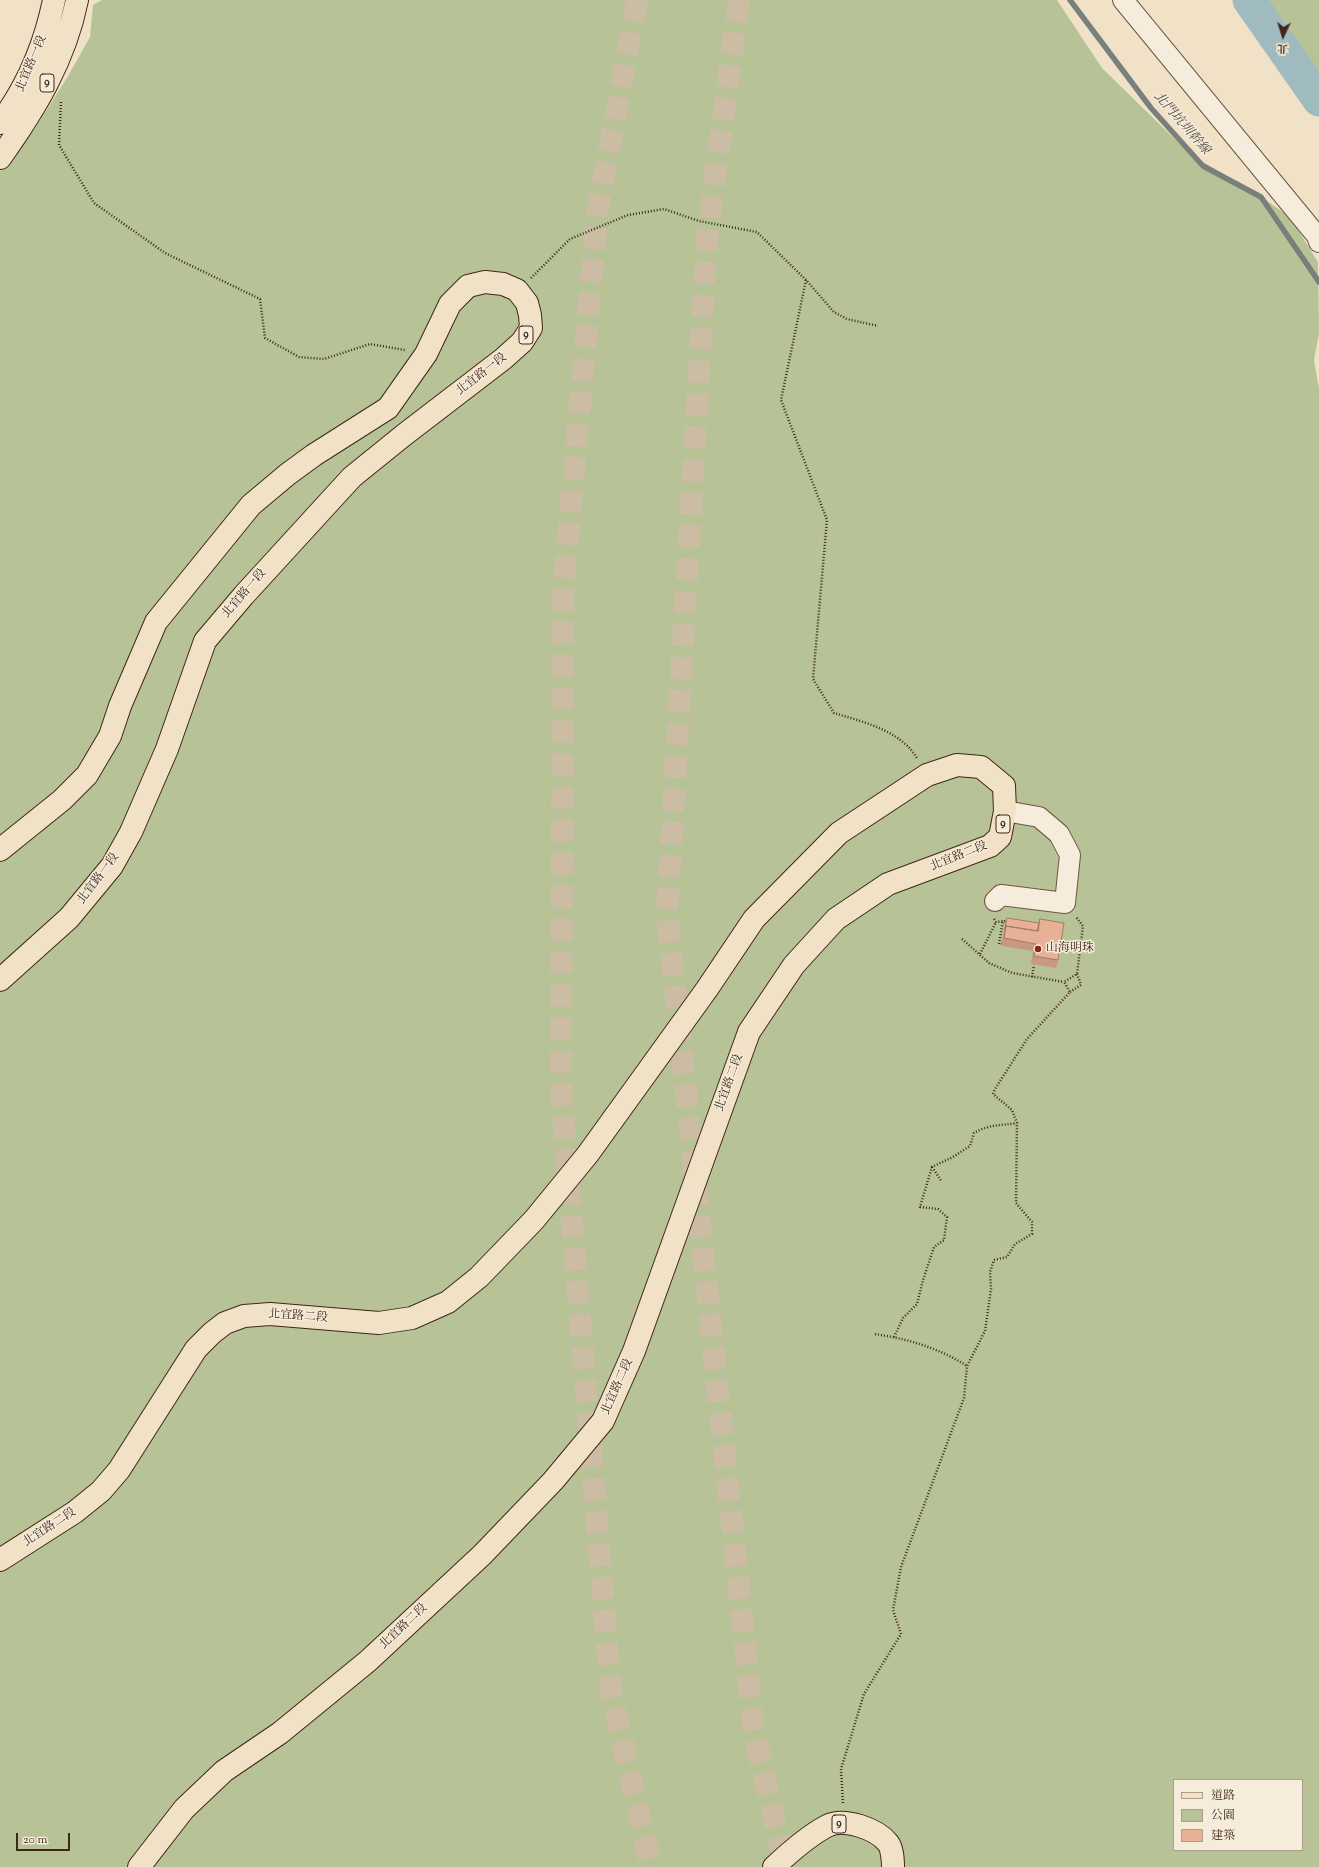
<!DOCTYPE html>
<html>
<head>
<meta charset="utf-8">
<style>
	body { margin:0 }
	#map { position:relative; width:1319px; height:1867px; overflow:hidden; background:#f0e1c7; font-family:"Sorts Mill Goudy","Noto Serif TC",serif }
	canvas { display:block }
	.legend { position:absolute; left:1173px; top:1779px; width:130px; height:72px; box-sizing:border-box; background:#f5ecdb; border:1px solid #ad9d8d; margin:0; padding:5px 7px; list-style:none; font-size:12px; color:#412717 }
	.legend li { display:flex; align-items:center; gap:8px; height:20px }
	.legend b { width:20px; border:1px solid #ad9d8d }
	.north { position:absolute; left:1263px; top:16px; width:40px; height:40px; -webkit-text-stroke:3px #f5ecdb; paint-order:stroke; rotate:184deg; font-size:11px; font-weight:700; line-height:16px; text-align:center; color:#412717 }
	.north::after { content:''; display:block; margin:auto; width:14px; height:18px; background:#412717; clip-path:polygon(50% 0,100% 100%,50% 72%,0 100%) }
	.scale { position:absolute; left:16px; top:1833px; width:54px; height:18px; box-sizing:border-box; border:2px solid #412717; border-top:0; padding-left:5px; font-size:12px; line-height:14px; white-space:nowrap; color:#412717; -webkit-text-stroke:3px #f5ecdb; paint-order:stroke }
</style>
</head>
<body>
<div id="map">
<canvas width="1319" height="1867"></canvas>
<ul class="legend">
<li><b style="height:5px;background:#f0e1c7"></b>道路</li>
<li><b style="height:11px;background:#b7c397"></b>公園</li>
<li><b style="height:11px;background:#e8b195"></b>建築</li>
</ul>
<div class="north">北</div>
<div class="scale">20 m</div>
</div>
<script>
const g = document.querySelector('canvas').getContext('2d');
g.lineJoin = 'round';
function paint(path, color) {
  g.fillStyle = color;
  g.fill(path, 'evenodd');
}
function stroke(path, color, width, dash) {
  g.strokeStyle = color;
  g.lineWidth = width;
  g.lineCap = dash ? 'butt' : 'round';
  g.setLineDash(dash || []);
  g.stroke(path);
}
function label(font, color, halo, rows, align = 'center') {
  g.font = font + ' "Sorts Mill Goudy","Noto Serif TC",serif';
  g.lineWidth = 3;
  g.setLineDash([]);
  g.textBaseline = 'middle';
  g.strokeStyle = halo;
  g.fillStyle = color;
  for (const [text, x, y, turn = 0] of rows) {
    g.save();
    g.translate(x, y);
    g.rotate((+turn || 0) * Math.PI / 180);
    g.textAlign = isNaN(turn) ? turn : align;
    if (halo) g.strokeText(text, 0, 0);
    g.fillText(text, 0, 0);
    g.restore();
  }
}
const green = new Path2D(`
	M102,0H1057L1102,68L1191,155L1253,191L1290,217L1318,262L1319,334L1314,360L1319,389V1867H0V171L34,130L68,76L90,37L93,5ZM1174,1780H1302V1850H1174Z
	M1261,0H1319V111L1300,83Z`);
const stream = new Path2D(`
	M1070,0L1151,108L1203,166L1261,197L1319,282`);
const river = new Path2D(`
	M1249,0L1319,100`);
const highwayTunnel = new Path2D(`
	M637,0L597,214L563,593L561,1092L611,1691L651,1867
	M739,0L707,236L667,914L754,1731L785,1867`);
const path = new Path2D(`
	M61,102L59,145L94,203L165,253L260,299L265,338L299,357L324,359L370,344L405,350
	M531,278L570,239L628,215L664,209L699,221L757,232L806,280L834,312L847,319L878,326
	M806,280L781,400L827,520L813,679L834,713C863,722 900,730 917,758
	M994,919L996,922L1009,921
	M962,939L989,963L1012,973L1064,982
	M1002,944H999L1003,920
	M980,954L996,922
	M1032,977L1034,965
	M1070,992L1081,985L1077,974
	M932,1167L942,1182
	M875,1334C908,1339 939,1348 967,1366
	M894,1337L903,1318L917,1304L923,1280L934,1247L944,1240L947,1217L938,1209L920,1207L932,1167L953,1157L970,1146L974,1133C989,1124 999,1126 1017,1123
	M843,1803L841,1769L864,1694L901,1634L893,1610L901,1567L964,1398L967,1366L985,1331L991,1289L990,1272L994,1260L1007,1257L1015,1244L1032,1234V1222L1016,1203L1017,1123L1012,1110L993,1094L995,1089L1027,1039L1070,992L1064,982L1077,974L1083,926L1076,917`);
const minor = new Path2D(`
	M1123,0L1317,236L1319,242
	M995,901L1001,895L1065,903L1070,855L1059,834L1039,817L1005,811`);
const major = new Path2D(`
	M0,123C27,87 45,44 54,0
	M0,158C35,109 65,60 77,0
	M0,850L62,800L87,775L110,736L120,706L156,622L251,505L288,474L314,455L388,408L426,354L450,304L468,286L485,282L503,284L517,290L527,303L530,315L531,328L522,342L503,359L404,435L352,477L244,595L205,641L167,749L131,832L112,866L69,918L0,980
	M0,1560L75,1512L101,1491L119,1470L196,1349L212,1333L225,1323L244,1316L270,1314L379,1323L412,1318L448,1302L479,1277L534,1220L588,1154L707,989L754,919L839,833L927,775L957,765L981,767L1004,786L1005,811L1000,837L990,846L888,884L836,919L794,965L749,1032L634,1351L603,1421L553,1481L482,1555L368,1661L280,1733L224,1771L184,1809L139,1867
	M774,1867C790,1852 808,1836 827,1826C844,1817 877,1829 888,1843C892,1848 893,1861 893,1867`);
const wall = new Path2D(`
	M1007,918L1039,923L1040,919L1058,960L1056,968L1031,964L1033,951L1001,946L1005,922Z`);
const building = new Path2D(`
	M1007,918L1039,923L1037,931L1006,926L1005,930Z
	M1040,919L1064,923L1058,960L1034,956L1036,944L1004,938L1006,926L1038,931Z`);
const markers = [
	[1038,949,4,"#8f2418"]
];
const shields = [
	[47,83,14],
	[526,335,14],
	[1003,824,14],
	[839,1824,14]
];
const shieldNames = [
	["9",47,83],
	["9",526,335],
	["9",1003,824],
	["9",839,1824]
];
const streetNames = [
	["北宜路一段",32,64,-67],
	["北宜路一段",482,375,-38],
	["北宜路一段",245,594,-49],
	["北宜路二段",959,857,-22],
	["北宜路一段",99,879,-53],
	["北宜路二段",730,1083,-70],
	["北宜路二段",298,1317,4],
	["北宜路二段",618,1387,-66],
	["北宜路二段",50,1528,-33],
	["北宜路二段",404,1627,-43]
];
const poiNames = [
	["山海明珠",1046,949]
];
const waterNames = [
	["北門坑圳幹線",1181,124,49]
];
paint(green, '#b7c397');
stroke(stream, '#79807c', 5.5);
stroke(river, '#9fbbbf', 33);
stroke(highwayTunnel, '#cdbca4', 22, [22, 11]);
stroke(minor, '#6d5643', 22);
stroke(major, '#412717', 24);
stroke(path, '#412717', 2.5, [1, 2]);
stroke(minor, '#f5ecdb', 20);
stroke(major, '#f0e1c7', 22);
paint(wall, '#c89880');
paint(building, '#e8b195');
stroke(building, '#a27c68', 1);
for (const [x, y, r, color] of markers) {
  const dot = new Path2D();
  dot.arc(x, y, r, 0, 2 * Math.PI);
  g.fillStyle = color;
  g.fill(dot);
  stroke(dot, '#f5ecdb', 1.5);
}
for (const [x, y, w] of shields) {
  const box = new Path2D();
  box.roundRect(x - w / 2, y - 9, w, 18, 3);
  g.fillStyle = '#f5ecdb';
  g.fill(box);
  stroke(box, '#412717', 1);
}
label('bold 11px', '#412717', null, shieldNames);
label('12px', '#412717', '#f5ecdb', streetNames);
label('12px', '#412717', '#f5ecdb', poiNames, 'left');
label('italic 13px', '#584c41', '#f5ecdb', waterNames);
</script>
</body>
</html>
